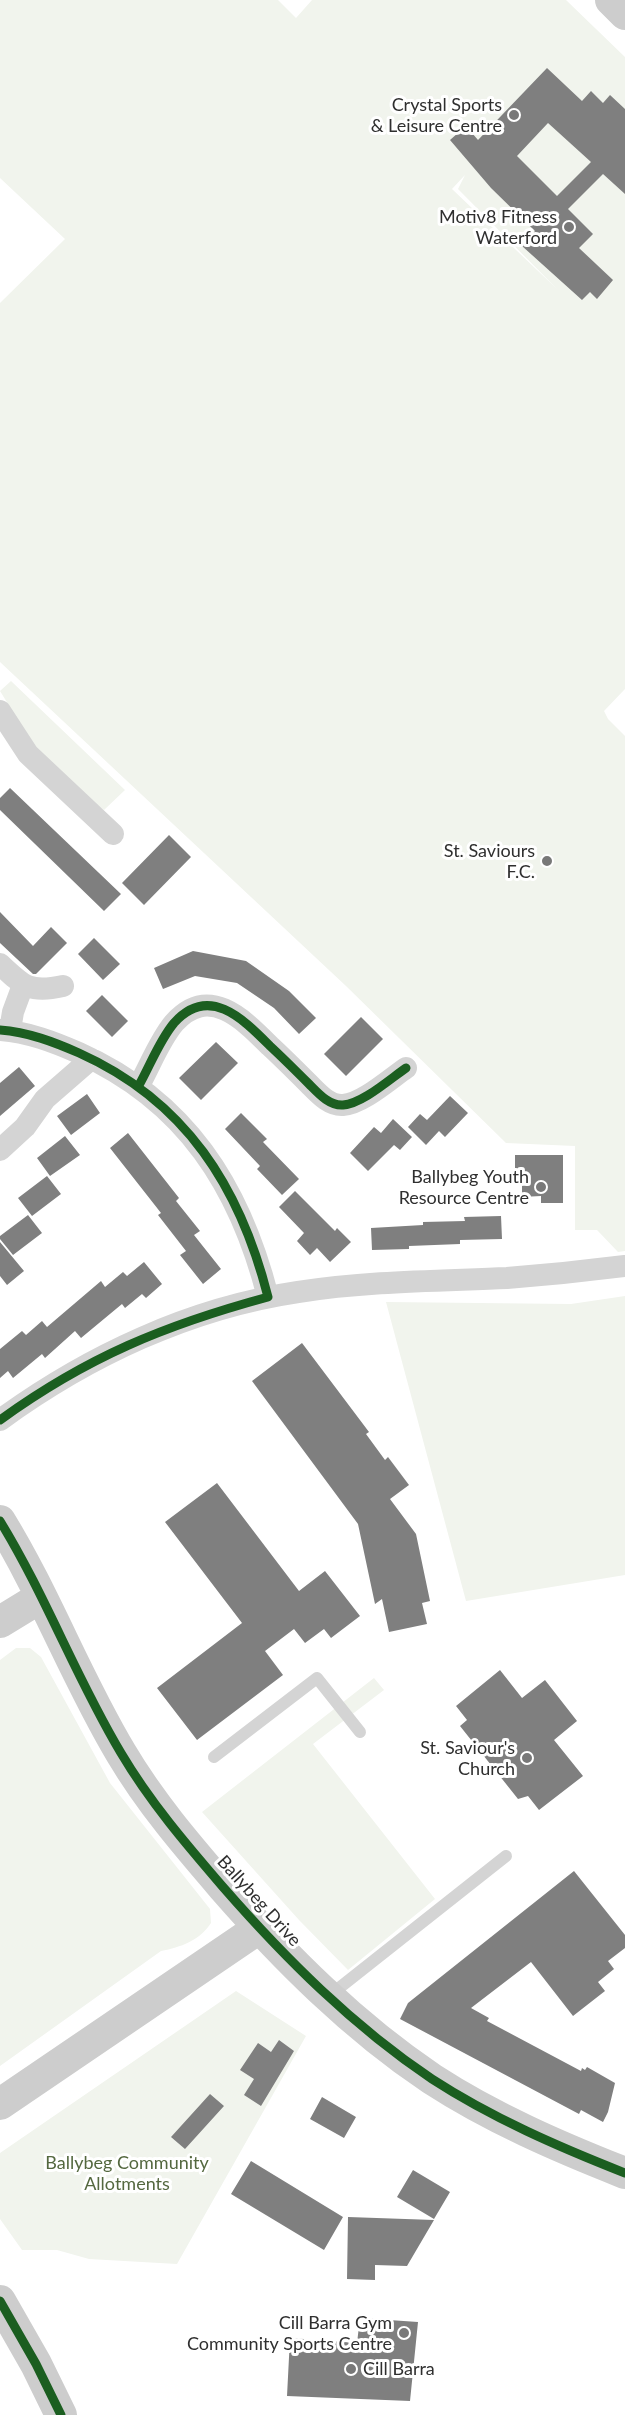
<!DOCTYPE html>
<html>
<head>
<meta charset="utf-8">
<style>
	body { margin:0 }
	canvas { display:block; background:#fff }
</style>
</head>
<body>
<canvas width="625" height="2415"></canvas>
<script>
const g = document.querySelector('canvas').getContext('2d');
g.lineJoin = 'round';
function paint(path, color) {
  g.fillStyle = color;
  g.fill(path, 'evenodd');
}
function stroke(path, color, width, dash) {
  g.strokeStyle = color;
  g.lineWidth = width;
  g.lineCap = dash ? 'butt' : 'round';
  g.setLineDash(dash || []);
  g.stroke(path);
}
function label(font, color, halo, rows, align = 'center') {
  g.font = font + ' Lato,sans-serif';
  g.lineWidth = 6;
  g.setLineDash([]);
  g.textBaseline = 'middle';
  g.strokeStyle = halo;
  g.fillStyle = color;
  for (const [text, x, y, turn = 0] of rows) {
    g.save();
    g.translate(x, y);
    g.rotate((+turn || 0) * Math.PI / 180);
    g.textAlign = isNaN(turn) ? turn : align;
    if (halo) g.strokeText(text, 0, 0);
    g.fillText(text, 0, 0);
    g.restore();
  }
}
const green = new Path2D(`
	M0,0H278L296,18L312,0H566L625,57V689L604,711L608,719L625,736V1251L618,1252L597,1230H575V1146L506,1143L346,986L0,662V303L65,239L0,178ZM465,175L458,189L557,289L452,189Z
	M11,681L125,790L104,810L47,767L0,691Z
	M625,1296V1575L466,1601L386,1302L571,1304Z
	M16,1648H30L41,1657L110,1783L210,1909L211,1923C199,1941 181,1947 161,1951L0,2066V1660Z
	M374,1678L384,1690L313,1744L435,1899L348,1970L299,1920L202,1812Z
	M236,1991L306,2036L177,2264L89,2259L57,2250H22L0,2219V2153Z`);
const building = new Path2D(`
	M547,68L582,101L591,91L603,103L610,95L625,109V194L603,174L568,209L593,234L579,248L613,280L597,299L590,292L582,300L522,246L535,231L491,188L450,140L466,126L478,140ZM548,123L591,162L557,196L517,156Z
	M10,788L121,894L104,911L0,810V798Z
	M169,835L191,857L144,905L122,883Z
	M0,912L33,946L51,927L67,943L36,974H33L0,943Z
	M94,938L120,964L103,980L78,954Z
	M193,951L246,961L289,991L316,1018L299,1034L274,1008L237,983L195,976L163,989L154,968Z
	M102,995L128,1021L112,1037L86,1011Z
	M361,1017L383,1039L346,1076L324,1054Z
	M216,1042L238,1063L201,1100L179,1078Z
	M19,1067L35,1086L0,1116V1083Z
	M87,1094L100,1113L71,1135L57,1116Z
	M450,1096L468,1113L445,1137L439,1131L426,1145L408,1127L420,1114L427,1120Z
	M241,1113L267,1139L263,1142L299,1179L282,1195L257,1169L260,1166L225,1129Z
	M393,1119L412,1137L400,1150L394,1145L368,1171L350,1153L374,1127L381,1133Z
	M128,1133L179,1198L176,1201L200,1231L194,1235L221,1269L203,1284L180,1255L186,1251L158,1215L161,1213L110,1148Z
	M65,1136L80,1155L50,1176L37,1158Z
	M515,1155H563V1203H541V1196L522,1197V1175L515,1176Z
	M47,1176L61,1194L32,1216L18,1198Z
	M295,1191L335,1231L337,1228L351,1242L330,1262L317,1248L310,1255L297,1241L304,1233L279,1207Z
	M28,1215L42,1233L13,1255L0,1239V1236Z
	M501,1216L502,1239L460,1240V1244L409,1246V1249L372,1250L371,1228L423,1225V1222L465,1221L464,1217Z
	M0,1242L24,1271L7,1285L0,1276Z
	M144,1262L162,1284L146,1298L142,1294L125,1308L122,1304L81,1338L75,1331L45,1358L42,1354L13,1378L8,1371L0,1378V1349L22,1331L26,1335L42,1321L47,1327L101,1281L105,1287L123,1272L127,1276Z
	M302,1343L369,1432L366,1434L385,1460L388,1457L409,1485L390,1499L416,1534L430,1601L422,1603L427,1624L389,1632L382,1599L375,1604L358,1524L252,1381Z
	M217,1483L299,1591L325,1571L360,1616L331,1638L324,1629L305,1643L294,1629L265,1651L283,1675L197,1740L157,1688L242,1623L165,1522Z
	M500,1670L522,1698L545,1680L577,1721L554,1740L583,1776L539,1810L528,1796L518,1799L460,1726L467,1720L456,1706Z
	M574,1871L625,1935V1948L608,1961L614,1969L598,1982L605,1991L573,2016L531,1962L471,2008L489,2018L487,2021L581,2071L582,2068L585,2070L587,2067L615,2083L608,2112L603,2122L581,2110L579,2114L400,2019L408,2003Z
	M279,2040L294,2051L261,2106L244,2095L254,2079L240,2070L258,2043L271,2052Z
	M210,2094L224,2106L185,2149L171,2137Z
	M322,2097L356,2117L344,2138L310,2119Z
	M251,2161L343,2217L324,2250L231,2194Z
	M413,2170L450,2192L434,2219L397,2197Z
	M348,2217L434,2220L407,2266L375,2265V2280L347,2279Z
	M360,2318L418,2322L410,2401L287,2396L290,2338L357,2343Z`);
const lane = new Path2D(`
	M214,1757L317,1678L360,1732
	M329,1996L506,1856`);
const street = new Path2D(`
	M0,711L28,754L113,834
	M0,964C24,987 30,993 63,986
	M0,1030C28,1032 54,1042 79,1053C186,1101 240,1187 268,1297
	M10,1030L13,1012L23,985
	M138,1087C150,1066 159,1041 174,1023C209,984 243,1019 270,1046C283,1058 296,1071 309,1084C318,1093 329,1106 343,1105C362,1104 390,1079 406,1068
	M0,1150L25,1127L45,1099L91,1059
	M0,1420C88,1356 190,1308 298,1292C368,1281 437,1281 507,1278C547,1275 586,1271 625,1266`);
const secondary = new Path2D(`
	M611,0L625,14
	M0,1521C46,1596 76,1678 121,1753C150,1802 186,1844 223,1887C285,1958 353,2026 432,2079C492,2118 559,2147 625,2173
	M0,1622L41,1597
	M0,2104L259,1928
	M0,2301L36,2364L61,2415`);
const cycleway = new Path2D(`
	M0,1030C28,1032 54,1042 79,1053C186,1101 240,1187 268,1297C165,1325 87,1357 0,1420
	M138,1087C150,1066 159,1041 174,1023C209,984 243,1019 270,1046C283,1058 296,1071 309,1084C318,1093 329,1106 343,1105C362,1104 390,1079 406,1068
	M0,1521C46,1596 76,1678 121,1753C150,1802 186,1844 223,1887C285,1958 353,2026 432,2079C492,2118 559,2147 625,2173
	M0,2301L36,2364L61,2415`);
const markers = [
	[514,115,6,"#787878"],
	[569,227,6,"#787878"],
	[547,861,6,"#787878"],
	[541,1187,6,"#787878"],
	[527,1758,6,"#787878"],
	[404,2333,6,"#787878"],
	[351,2369,6,"#787878"]
];
const poiNames = [
	["Crystal Sports",502,105],
	["& Leisure Centre",502,126],
	["Motiv8 Fitness",557,217],
	["Waterford",557,238],
	["St. Saviours",535,851],
	["F.C.",535,872],
	["Ballybeg Youth",529,1177],
	["Resource Centre",529,1198],
	["St. Saviour's",515,1748],
	["Church",515,1769],
	["Cill Barra Gym",392,2323],
	["Community Sports Centre",392,2344],
	["Cill Barra",363,2369,"left"]
];
const streetNames = [
	["Ballybeg Drive",259,1901,48]
];
const parkNames = [
	["Ballybeg Community",127,2163],
	["Allotments",127,2184]
];
paint(green, '#f1f4ed');
paint(building, '#7f7f7f');
stroke(lane, '#d4d4d4', 12);
stroke(street, '#d4d4d4', 22);
stroke(secondary, '#cdcdcd', 32);
stroke(cycleway, '#1b5e20', 9);
for (const [x, y, r, color] of markers) {
  const dot = new Path2D();
  dot.arc(x, y, r, 0, 2 * Math.PI);
  g.fillStyle = color;
  g.fill(dot);
  stroke(dot, '#fff', 2);
}
label('18px', '#2f2f2f', '#fff', poiNames, 'right');
label('18px', '#2f2f2f', '#fff', streetNames);
label('18px', '#54683f', '#fff', parkNames);
</script>
</body>
</html>
